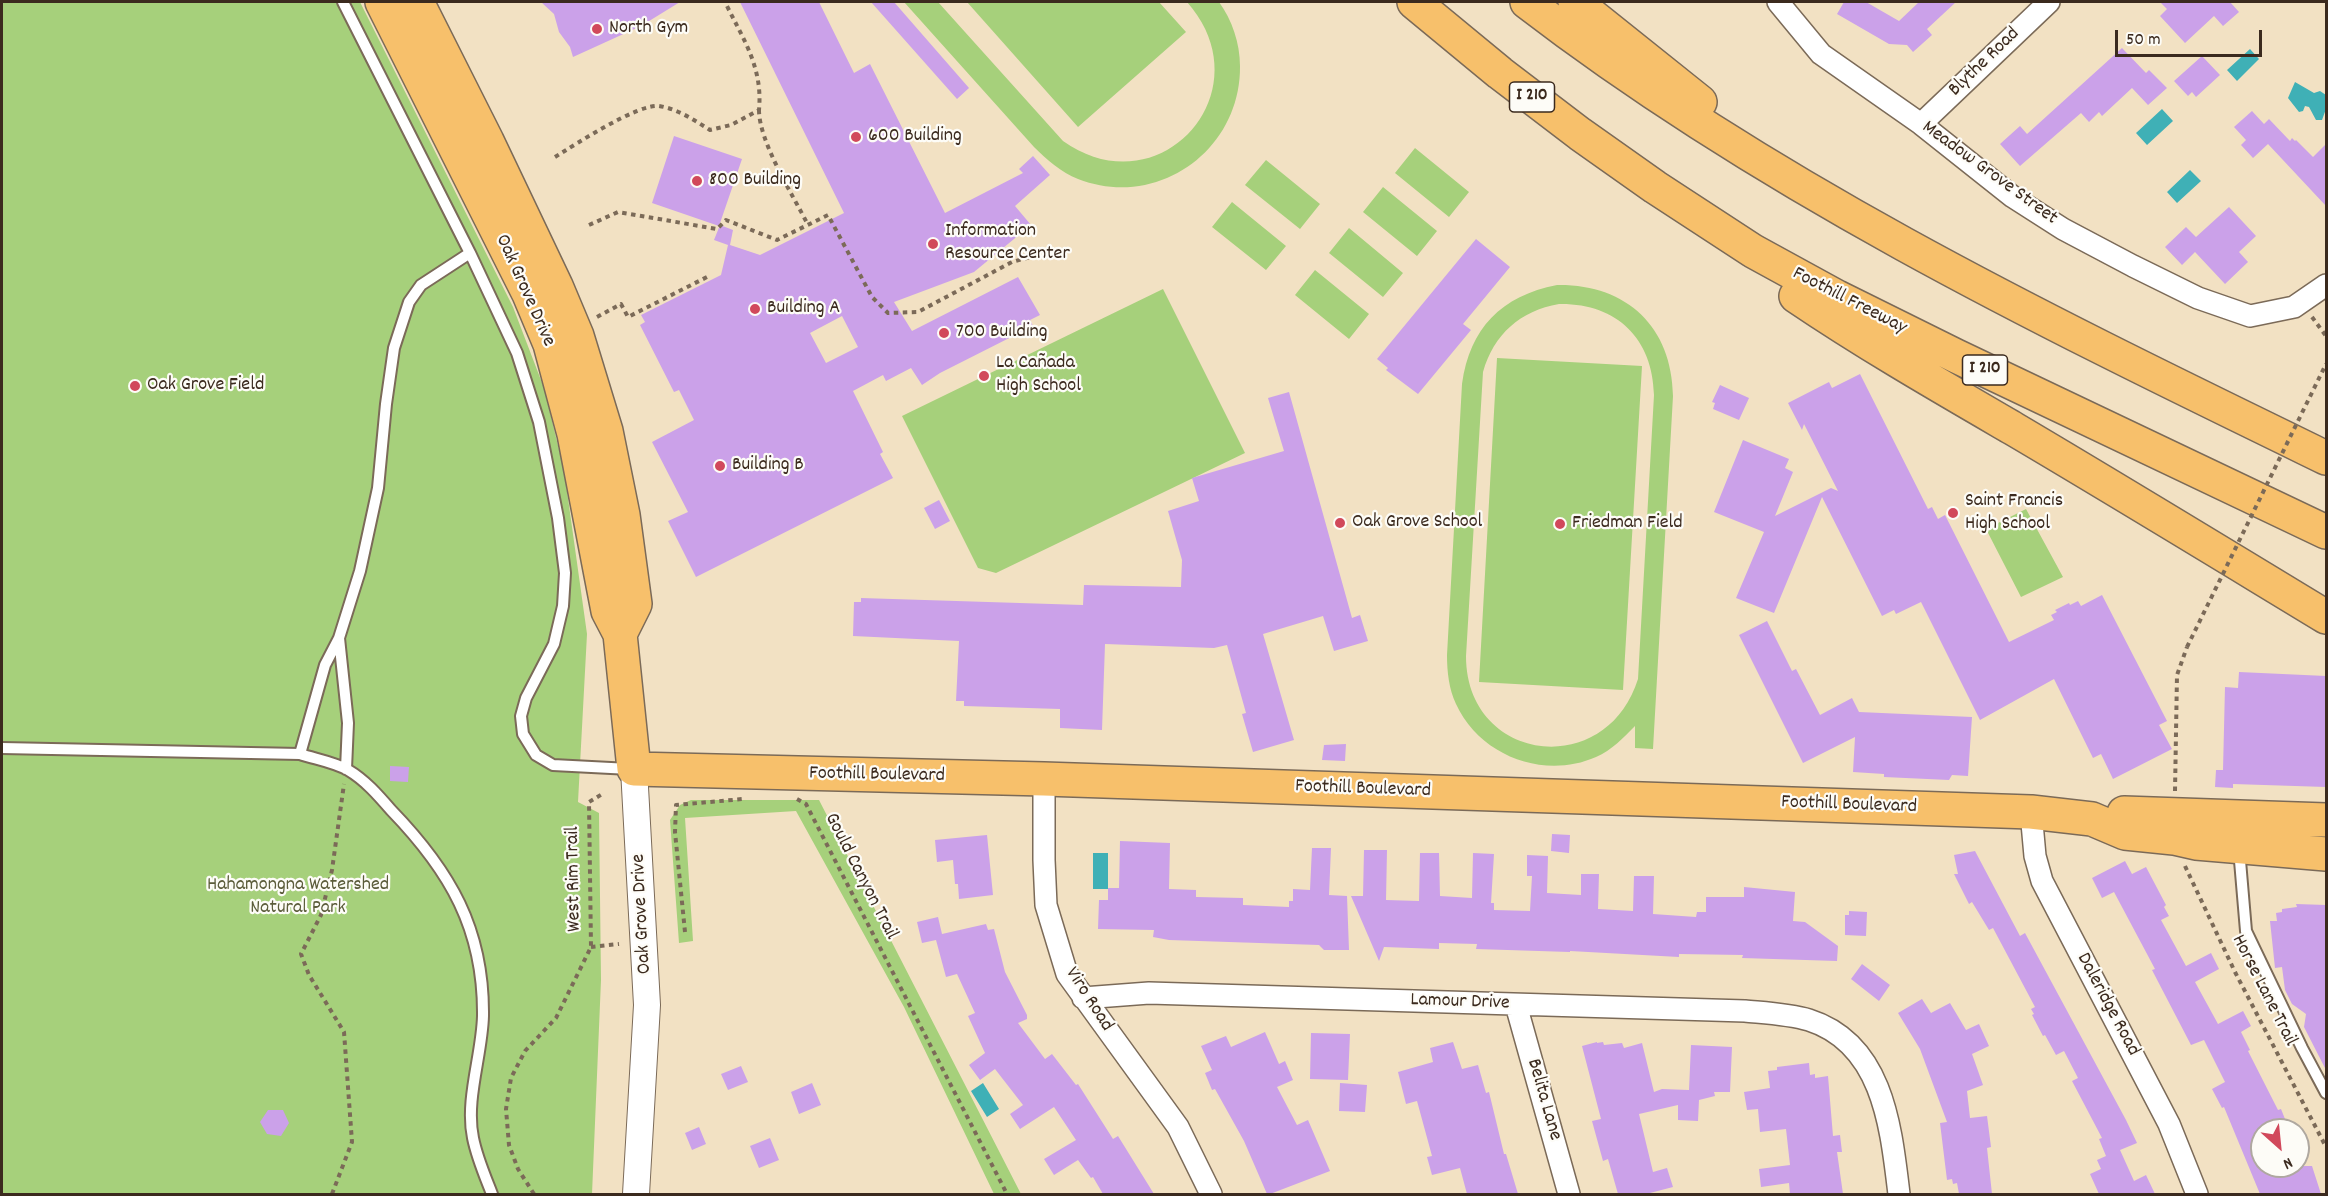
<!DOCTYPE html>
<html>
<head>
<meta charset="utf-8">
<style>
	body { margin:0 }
	#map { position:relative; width:2328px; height:1196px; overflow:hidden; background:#f2e1c3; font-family:Dekko,sans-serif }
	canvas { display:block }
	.frame { position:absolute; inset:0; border:3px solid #3b2a1e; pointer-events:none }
	.north { position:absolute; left:2250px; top:1118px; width:60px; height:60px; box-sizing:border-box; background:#fdfcf7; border:2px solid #afa8a0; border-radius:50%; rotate:153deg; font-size:16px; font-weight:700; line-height:24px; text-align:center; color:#3b2a1e }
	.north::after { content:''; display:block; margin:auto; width:21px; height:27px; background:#d1495b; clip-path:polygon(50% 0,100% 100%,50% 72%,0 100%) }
	.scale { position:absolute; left:2115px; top:30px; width:147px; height:27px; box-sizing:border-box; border:3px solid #3b2a1e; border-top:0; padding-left:8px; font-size:18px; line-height:21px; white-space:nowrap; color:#3b2a1e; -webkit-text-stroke:4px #fdfcf7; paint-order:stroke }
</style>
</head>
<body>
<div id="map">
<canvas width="2328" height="1196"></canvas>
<div class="frame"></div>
<div class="north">N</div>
<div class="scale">50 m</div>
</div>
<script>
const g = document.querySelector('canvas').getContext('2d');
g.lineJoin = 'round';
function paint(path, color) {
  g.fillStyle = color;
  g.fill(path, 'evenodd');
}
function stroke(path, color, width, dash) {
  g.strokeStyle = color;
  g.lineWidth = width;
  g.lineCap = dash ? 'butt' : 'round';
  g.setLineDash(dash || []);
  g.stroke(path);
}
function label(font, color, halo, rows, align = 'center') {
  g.font = font + ' Dekko,sans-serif';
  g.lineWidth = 4.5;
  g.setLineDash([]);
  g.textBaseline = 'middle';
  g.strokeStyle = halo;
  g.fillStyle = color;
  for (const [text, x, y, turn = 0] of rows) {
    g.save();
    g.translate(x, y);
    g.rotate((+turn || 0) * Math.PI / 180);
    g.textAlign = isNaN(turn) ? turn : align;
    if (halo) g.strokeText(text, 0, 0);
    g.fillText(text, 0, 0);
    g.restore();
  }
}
const green = new Path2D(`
	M2,2H360L513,307L544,388L564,470L587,634L578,802L599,813L601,980L592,1194H2Z
	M904,2H938L1063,141C1160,210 1266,91 1187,2H1219C1232,20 1240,43 1240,66C1241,150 1158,210 1078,179C1061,172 1047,160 1034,147Z
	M967,2H1159L1186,32L1078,127Z
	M1415,148L1469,192L1449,217L1395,173Z
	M1266,160L1320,204L1300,229L1245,185Z
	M1383,187L1437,231L1417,256L1363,212Z
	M1232,202L1286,246L1266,270L1212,227Z
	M1349,228L1403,273L1383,297L1329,253Z
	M1315,270L1369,314L1349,339L1295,295Z
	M1557,285C1626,284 1672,326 1673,396L1653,749L1635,748V726C1623,738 1612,750 1596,757C1544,780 1480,756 1456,704C1449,689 1447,672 1447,655L1462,384C1470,328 1501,296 1557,285ZM1559,304C1616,303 1653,338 1654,395L1638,679C1606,781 1466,763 1466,656L1483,372C1494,334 1520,311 1559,304Z
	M1163,289L1245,453L996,573L978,568L902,416Z
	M1497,358L1642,366L1623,690L1479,682Z
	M2026,509L2063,577L2021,597L1986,529Z
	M691,800H819L1021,1194H994L904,1007L796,811L685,818L693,941L679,943L670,820L680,805Z`);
const water = new Path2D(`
	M2250,49L2259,59L2237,81L2227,70Z
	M2295,82L2314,93L2320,91L2326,95V109L2322,120H2316L2309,107L2305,106L2303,111L2299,112L2288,98Z
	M2162,109L2173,121L2147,145L2136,133Z
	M2190,170L2201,181L2177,203L2167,192Z
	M1093,853H1108V889H1093Z
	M983,1083L999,1109L987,1117L971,1091Z`);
const building = new Path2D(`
	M541,2H680L641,26L573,57L570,47L559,32L554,14Z
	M740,2H819L854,73L870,64L945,213L1023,173L1019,169L1033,156L1050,175L1015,206L1031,225L974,272L894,302L912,331L1018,277L1040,315L1030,320L1033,326L940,373L922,385L911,368L886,381L883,375L853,391L883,452L880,454L893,478L696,577L668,521L688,512L652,442L694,420L679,390L674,392L640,325L645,322L641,315L721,275L728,245L714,240L720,225L733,230L730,245L760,255L844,213ZM842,316L858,347L826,363L810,333Z
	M871,2H894L969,88L957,99Z
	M1844,2H1866L1899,21L1919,2H1956L1927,29L1932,35L1913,52L1907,45L1889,44L1837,14Z
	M2160,2H2230L2239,12L2223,26L2214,16L2185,43L2160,16L2167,9Z
	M2122,48L2146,73L2149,70L2167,88L2148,105L2132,88L2102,116L2099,112L2089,122L2081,113L2020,166L2000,144L2020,126L2027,134Z
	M2202,56L2220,75L2196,97L2192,92L2188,96L2174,81Z
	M2252,111L2264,124L2269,119L2290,141L2292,138L2295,141L2296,140L2313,157L2326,144V206L2268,144L2253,158L2241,145L2246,140L2234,127Z
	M674,136L742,159L719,226L652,203Z
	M2229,207L2256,236L2239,252L2248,262L2225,284L2195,252L2182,265L2165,247L2186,227L2196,237Z
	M1476,239L1510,267L1463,324L1471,330L1418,394L1386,370L1388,368L1377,359Z
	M1860,374L1928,509L1932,507L1938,519L1945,515L2009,642L2054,620L2051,615L2057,612L2055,610L2069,603L2070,605L2078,601L2081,606L2102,595L2167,721L2159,725L2172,749L2113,779L2101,754L2093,758L2054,679L1980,720L1921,602L1896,614L1894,610L1882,616L1822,497L1774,613L1736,598L1764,532L1714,512L1743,440L1789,459L1785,468L1793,472L1775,516L1831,488L1838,491L1804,424L1802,430L1788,403L1829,382L1832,388Z
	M1720,385L1749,398L1739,420L1713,409L1715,403L1712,402Z
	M1289,392L1352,618L1360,615L1368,641L1334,651L1323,616L1263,634L1294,740L1253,752L1242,714L1246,713L1227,645L1214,648L1105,644L1102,730L1060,728V709L964,706V701H956L959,641L853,636L854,602H861V598L1083,605L1084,585L1181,587L1182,560L1168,511L1199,501L1192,478L1284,451L1268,398Z
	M939,500L950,521L935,529L924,508Z
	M1767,621L1792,671L1796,669L1820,715L1852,698L1859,712L1972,717L1968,776L1952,775L1949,780L1884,777V774L1853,772L1855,737L1803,763L1739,635Z
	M2239,672L2326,676V787L2233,784V788L2215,787L2216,770H2223L2225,687L2238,688Z
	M1346,744L1345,761L1322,760L1324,745Z
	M390,766L409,767L408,782L390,781Z
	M1552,834L1570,835L1569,853L1551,851Z
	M987,835L993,895L959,899L958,884H955L953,860L937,862L935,840Z
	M1120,841L1170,843L1169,889L1196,890V897L1243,898V905L1289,907V901H1293V889L1310,890L1312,848H1331L1329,895L1347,896L1349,950H1324L1319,945L1169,940L1153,937L1154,930L1098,929L1099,900H1108V888H1119Z
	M1364,850H1387L1386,900L1419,901L1420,853H1439L1440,896L1472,898L1473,853L1494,854L1491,903H1494V910L1530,911L1532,876H1527V855L1548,856L1547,893L1581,895V874H1599L1598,909L1633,911L1634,876H1654L1653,914L1696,917L1697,912H1706V897H1744V887L1795,892L1793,921L1805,922L1838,946L1837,961L1742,958L1743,955L1679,954V957L1570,951V952L1476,949L1477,944L1439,943V949L1384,947L1379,961L1351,896H1363Z
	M1975,851L2020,936L2025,933L2126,1120L2137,1143L2120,1150L2134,1181L2146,1175L2155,1194H2099L2090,1174L2101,1169L2097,1160L2106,1156L2099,1139L2102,1138L2072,1081L2078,1078L2064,1051L2056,1055L2045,1035L2043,1036L2032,1015L2034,1014L2031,1009L2035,1007L1993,928L1989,930L1972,902L1969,904L1954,874H1958L1954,855Z
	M2125,861L2132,874L2146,867L2166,905L2164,907L2169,916L2161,920L2186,966L2211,953L2219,969L2195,982L2218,1024L2243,1011L2251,1026L2241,1032L2250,1050L2248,1051L2278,1110L2281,1109L2287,1124L2274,1130H2262V1166H2312L2321,1194H2260L2224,1107L2222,1108L2212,1089L2225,1082L2204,1040L2191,1045L2152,970L2155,969L2114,892L2102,898L2092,878Z
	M2296,904L2326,905V1070L2304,1027L2306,1014L2292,1004L2285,990L2282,967L2275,968L2270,921H2277L2276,913L2282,912V909L2297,907Z
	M1849,911L1867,912L1866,936L1845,935V915H1849Z
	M938,917L942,934L986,924L988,930L994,929L1005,972L1027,1015V1019L1018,1023L1045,1059L1052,1054L1076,1085L1078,1084L1113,1139L1118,1136L1154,1194H1103L1093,1177L1091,1178L1078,1160L1054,1175L1044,1159L1076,1140L1054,1107L1020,1129L1010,1114L1023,1105L995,1069L980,1080L969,1065L985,1053L968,1016L975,1013L957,974L946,977L936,940L922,943L917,922Z
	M1862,964L1890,985L1879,1001L1851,979Z
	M1922,999L1931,1013L1950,1003L1966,1030L1979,1024L1989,1046L1972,1054L1983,1085L1967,1091L1970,1118L1987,1116L1991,1147L1987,1148L1992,1194H1959L1957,1183L1953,1184L1952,1179L1947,1180L1940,1123L1947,1122L1920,1049L1898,1013Z
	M1265,1032L1279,1064L1285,1061L1293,1080L1277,1087L1297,1125L1308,1120L1330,1171L1270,1194H1267L1244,1141L1215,1089L1212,1090L1205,1073L1212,1070L1201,1046L1226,1036L1231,1047Z
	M1311,1033L1350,1034L1348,1080L1310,1079Z
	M1453,1042L1462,1069L1478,1065L1486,1093L1489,1092L1504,1154H1506L1518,1194H1467L1460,1168L1432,1175L1427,1157L1432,1156L1417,1101L1406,1104L1398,1072L1433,1062L1430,1048Z
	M1597,1042V1043L1603,1042L1604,1045L1622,1043L1624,1048L1642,1043L1654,1092L1662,1089L1689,1090L1691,1045L1732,1047L1730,1092H1714L1715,1096L1699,1100L1698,1121L1678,1120V1105L1639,1114L1653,1172L1667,1168L1673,1187L1646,1194H1618L1608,1159L1603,1161L1592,1121L1601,1119L1582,1046Z
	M1809,1063L1810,1075L1815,1074V1078L1828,1076L1833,1136L1840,1135L1842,1152H1837L1843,1194H1790L1789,1183L1761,1187L1759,1169L1790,1165L1786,1129L1760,1132L1758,1109L1747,1110L1744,1092L1770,1088L1768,1071L1777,1070V1067Z
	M741,1066L748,1082L728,1090L721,1074Z
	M812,1083L821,1105L799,1114L791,1092Z
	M1340,1083L1367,1085L1365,1112L1339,1111Z
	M268,1110H283L289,1123L281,1136L267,1134L260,1122Z
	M699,1127L706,1144L692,1150L685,1133Z
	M770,1138L779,1160L759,1168L750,1146Z`);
const path = new Path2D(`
	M759,110C759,142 793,195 808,225
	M555,157C576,144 637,104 659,106C678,109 694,120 710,130L731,125L759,110C763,67 743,39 725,2
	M589,225L618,212L717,229L726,220L777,240L828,215L872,297L888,313L918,312L1012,262L1034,256
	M597,317L621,304L628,317L709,276
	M2312,317L2326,336
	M2175,791L2177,675L2187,647
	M797,799L806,804L1007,1194
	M2185,866L2235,972L2326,1147
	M685,932L675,832L676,805L743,799
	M591,947L619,944
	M332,1194L352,1142L344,1032L309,975L301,954L321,915L332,870L344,784
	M534,1194L518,1169L509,1145L506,1109L511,1078L525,1051L556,1018L591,947L589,802L604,793`);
const service = new Path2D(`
	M343,2L470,253L517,353L539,422L558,518L565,573L563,606L554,644L526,698L521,716L523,734L536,755L553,765L630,769
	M339,638L348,723L346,769
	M2,748L300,754C315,759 334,762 348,770C365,780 378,795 391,810C450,871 484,929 483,1016C482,1055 465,1100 473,1138C477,1158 485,1176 492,1194
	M300,754L325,665L339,638L360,571L378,488L386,404L394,348L409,302L421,285L470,253
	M2239,849L2246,931L2302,1048L2326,1093`);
const minor = new Path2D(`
	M1778,2L1821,54L1921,124L2013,197L2063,229L2133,266L2198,298L2250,316L2294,307L2326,285
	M1921,124L2049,2
	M1044,779V860L1046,905L1067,974L1178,1127L1211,1194
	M2031,812L2035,856L2042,881L2169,1124L2197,1194
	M1083,998L1149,993L1745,1011C1766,1013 1789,1014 1809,1020C1884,1044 1891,1129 1899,1194
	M1516,1005L1569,1194`);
const tertiary = new Path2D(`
	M634,769L647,1005L636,1194`);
const primary = new Path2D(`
	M382,2L529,294L550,344L574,434L608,611L620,634L634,769L1044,779L2031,812L2092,819L2125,833L2174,838L2196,843L2326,854
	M417,2L487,141L556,286L577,336L606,431L623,515L635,604L620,634
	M2124,813L2326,820`);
const motorway = new Path2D(`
	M1414,2L1500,73L1580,134L1655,187L1753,251L1837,297L1956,356L2326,532
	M1527,2C1770,189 2051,324 2326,458
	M1575,2L1700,102
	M1796,296C1867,344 1940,386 2014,429C2119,491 2222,554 2326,617`);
const pathBridge = new Path2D(`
	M2187,647L2326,364`);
const markers = [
	[597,29,6,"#d1495b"],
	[856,137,6,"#d1495b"],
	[697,181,6,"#d1495b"],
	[933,244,6,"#d1495b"],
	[755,309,6,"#d1495b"],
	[944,333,6,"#d1495b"],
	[984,376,6,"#d1495b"],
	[135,386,6,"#d1495b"],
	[720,466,6,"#d1495b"],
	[1953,513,6,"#d1495b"],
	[1340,523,6,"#d1495b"],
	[1560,524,6,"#d1495b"]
];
const shields = [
	[1532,97,45],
	[1985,370,45]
];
const shieldNames = [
	["I 210",1532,97],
	["I 210",1985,370]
];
const poiNames = [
	["North Gym",609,29],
	["600 Building",868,137],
	["800 Building",709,181],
	["Information",945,232],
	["Resource Center",945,255],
	["Building A",767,309],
	["700 Building",956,333],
	["La Cañada",996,364],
	["High School",996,387],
	["Oak Grove Field",147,386],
	["Building B",732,466],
	["Saint Francis",1965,502],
	["High School",1965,525],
	["Oak Grove School",1352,523],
	["Friedman Field",1572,524]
];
const streetNames = [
	["Blythe Road",1985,63,-44],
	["Meadow Grove Street",1989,174,36],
	["Oak Grove Drive",524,291,66],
	["Foothill Freeway",1849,302,27],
	["Foothill Boulevard",877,776,1],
	["Foothill Boulevard",1363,790,2],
	["Foothill Boulevard",1849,806,2],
	["Gould Canyon Trail",860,877,63],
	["West Rim Trail",575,879,-91],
	["Oak Grove Drive",643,914,-93],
	["Horse Lane Trail",2263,991,63],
	["Viro Road",1088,1000,57],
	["Lamour Drive",1460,1003,2],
	["Daleridge Road",2107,1005,62],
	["Belita Lane",1543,1100,74]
];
const parkNames = [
	["Hahamongna Watershed",298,886],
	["Natural Park",298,909]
];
paint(green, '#a6d07b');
paint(water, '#3fb0b6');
paint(building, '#cba1e9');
stroke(service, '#7b6a58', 14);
stroke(minor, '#7b6a58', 24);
stroke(tertiary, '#7b6a58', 28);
stroke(primary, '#7b6a58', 36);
stroke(motorway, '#7b6a58', 36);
stroke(path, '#7b6a58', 4, [4.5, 4.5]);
stroke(service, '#fff', 10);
stroke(minor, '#fff', 21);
stroke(tertiary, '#fff', 26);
stroke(primary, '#f7c06b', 33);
stroke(motorway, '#f7c06b', 33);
stroke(pathBridge, '#7b6a58', 4, [4.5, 4.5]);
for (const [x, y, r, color] of markers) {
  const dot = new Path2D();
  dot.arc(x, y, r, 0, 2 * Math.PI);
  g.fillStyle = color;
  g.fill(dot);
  stroke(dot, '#fdfcf7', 2);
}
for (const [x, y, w] of shields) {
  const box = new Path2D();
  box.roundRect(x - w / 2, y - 15, w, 30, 4.5);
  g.fillStyle = '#fdfcf7';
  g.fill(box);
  stroke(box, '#3b2a1e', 1.5);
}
label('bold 18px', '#3b2a1e', null, shieldNames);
label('20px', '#3b2a1e', '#fdfcf7', poiNames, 'left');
label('20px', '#3b2a1e', '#fdfcf7', streetNames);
label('20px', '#5b5c3a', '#fdfcf7', parkNames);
</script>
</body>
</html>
